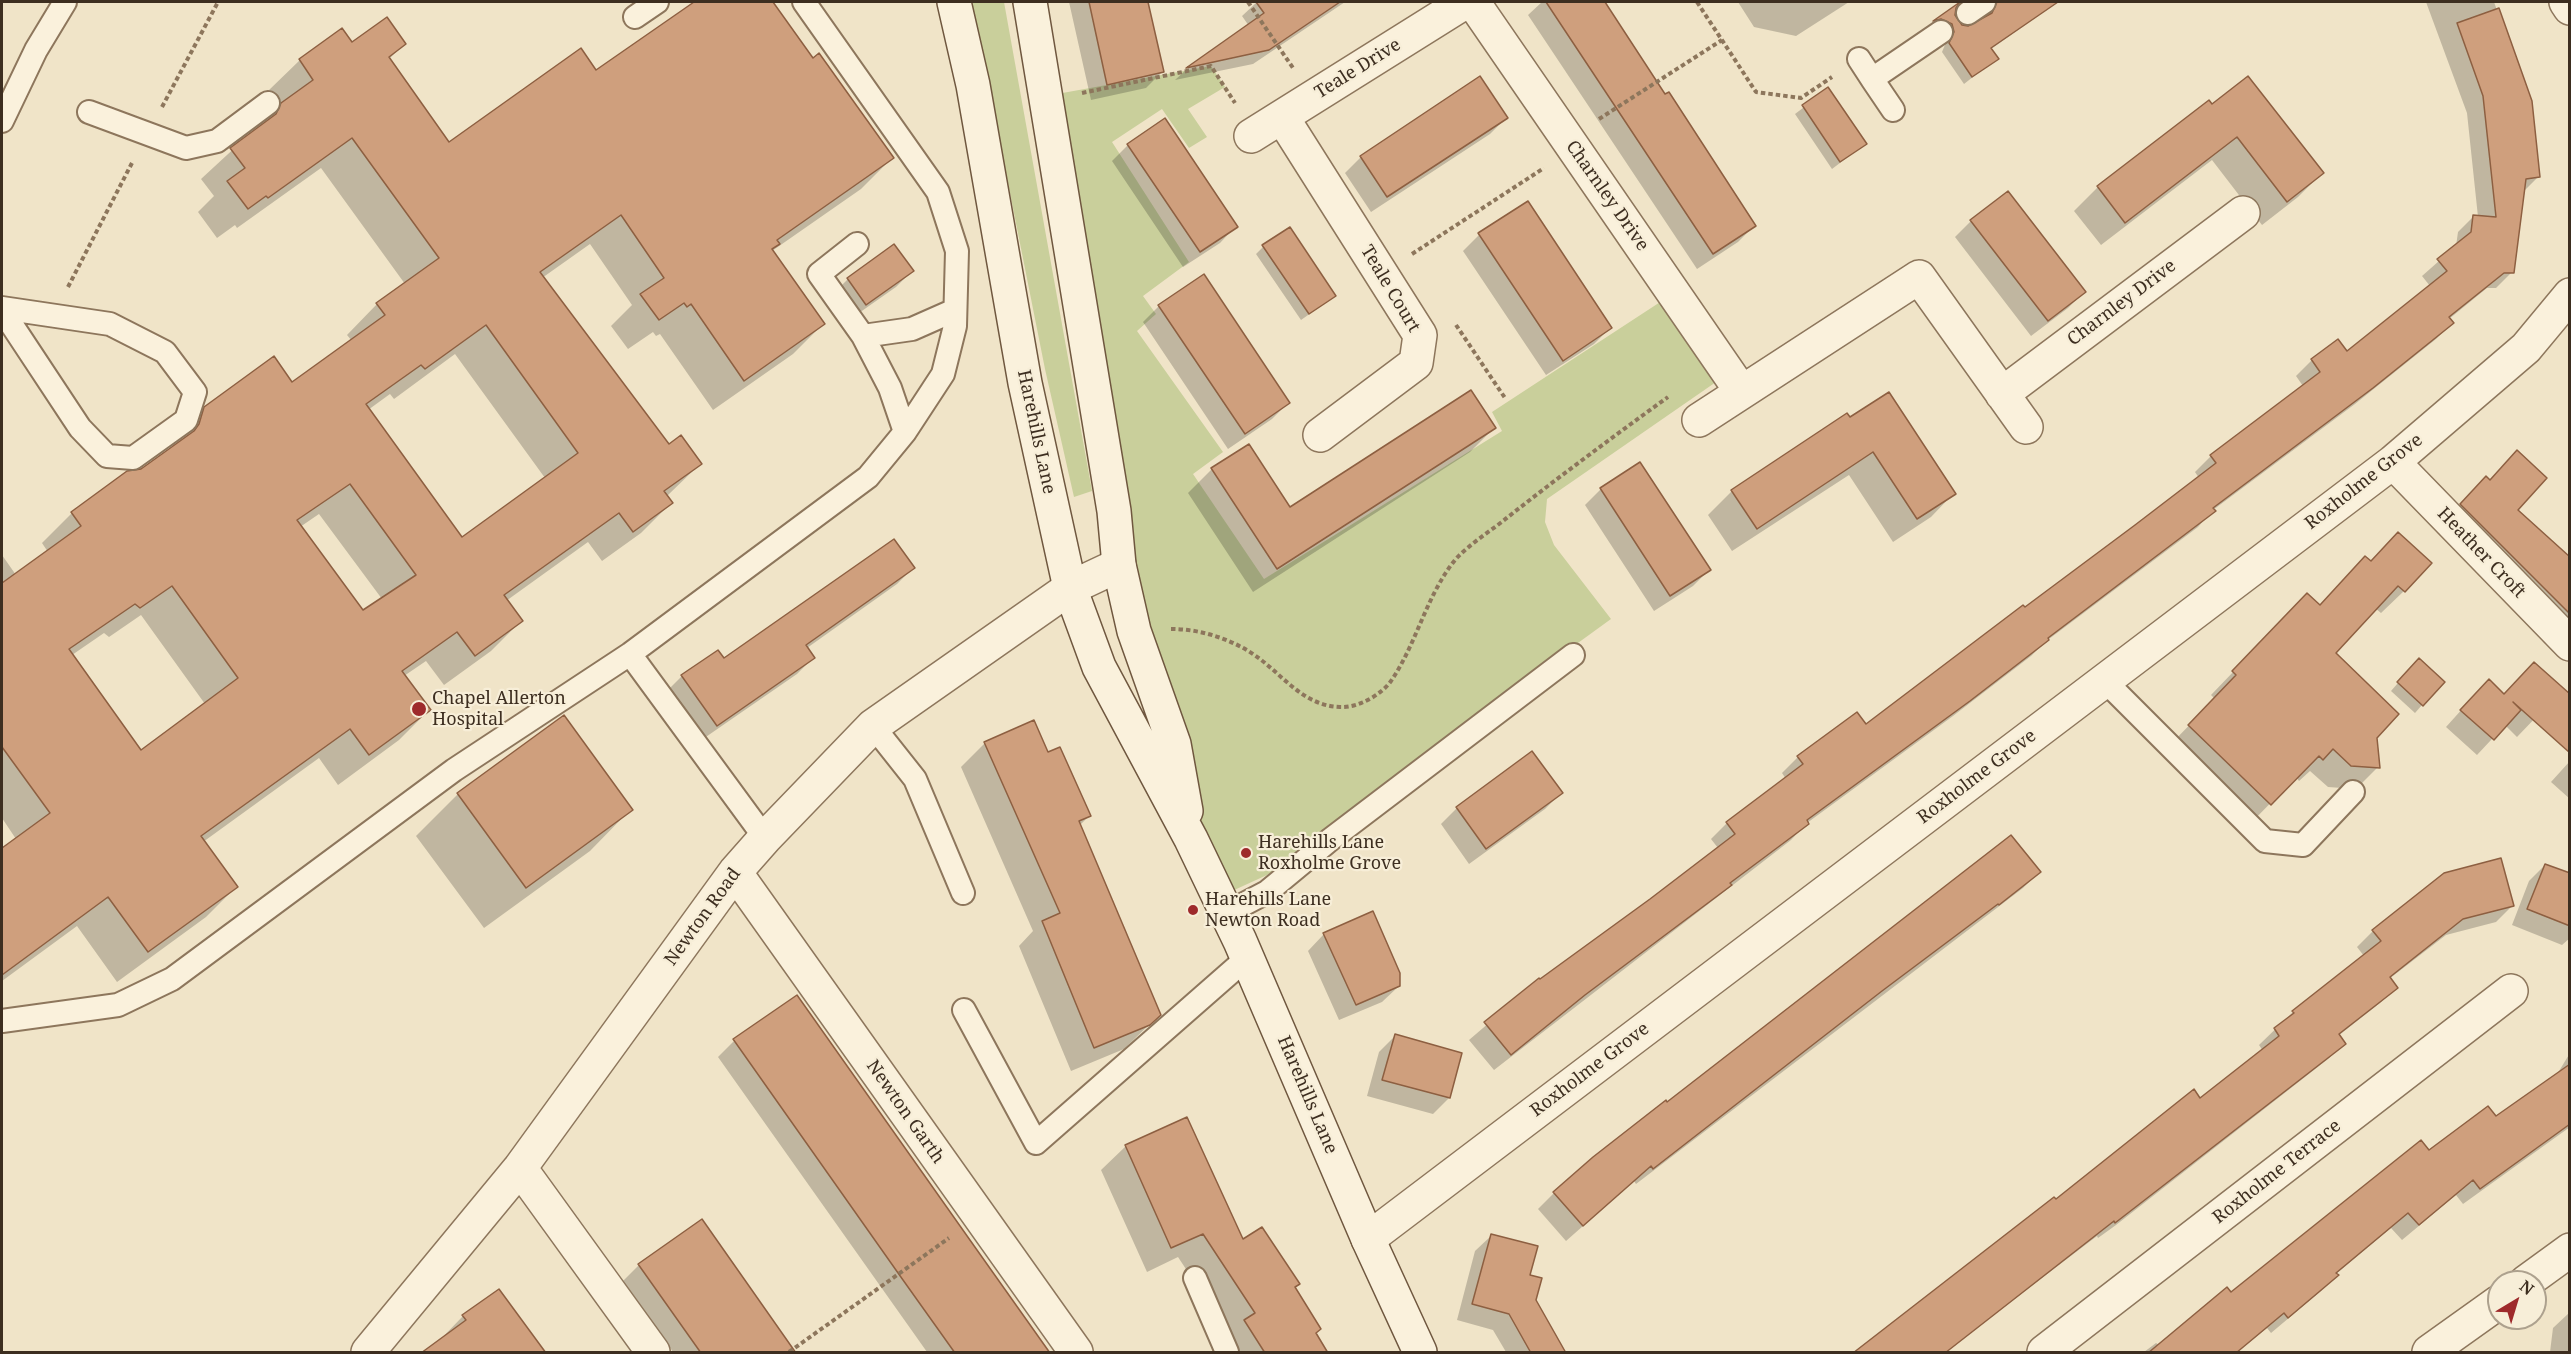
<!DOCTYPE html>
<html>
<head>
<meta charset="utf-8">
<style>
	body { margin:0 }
	#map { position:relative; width:2571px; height:1354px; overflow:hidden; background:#f0e4c8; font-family:"Noto Serif",serif }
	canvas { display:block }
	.frame { position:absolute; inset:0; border:3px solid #3d2e20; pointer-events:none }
	.north { position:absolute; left:2487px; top:1270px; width:60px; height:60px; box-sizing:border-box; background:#f7eed8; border:2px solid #ada18e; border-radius:50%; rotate:38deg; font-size:16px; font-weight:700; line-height:24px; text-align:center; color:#3d2e20 }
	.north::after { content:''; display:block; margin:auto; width:21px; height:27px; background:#9e2a2b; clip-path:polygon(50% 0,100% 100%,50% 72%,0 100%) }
</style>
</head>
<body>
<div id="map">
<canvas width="2571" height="1354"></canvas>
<div class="frame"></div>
<div class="north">N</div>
</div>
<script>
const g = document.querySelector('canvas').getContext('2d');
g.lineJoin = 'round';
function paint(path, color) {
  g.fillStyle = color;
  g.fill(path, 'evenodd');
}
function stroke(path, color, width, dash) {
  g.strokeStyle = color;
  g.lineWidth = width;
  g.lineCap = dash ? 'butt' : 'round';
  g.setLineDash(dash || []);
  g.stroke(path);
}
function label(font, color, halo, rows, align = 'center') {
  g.font = font + ' "Noto Serif",serif';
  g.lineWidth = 4.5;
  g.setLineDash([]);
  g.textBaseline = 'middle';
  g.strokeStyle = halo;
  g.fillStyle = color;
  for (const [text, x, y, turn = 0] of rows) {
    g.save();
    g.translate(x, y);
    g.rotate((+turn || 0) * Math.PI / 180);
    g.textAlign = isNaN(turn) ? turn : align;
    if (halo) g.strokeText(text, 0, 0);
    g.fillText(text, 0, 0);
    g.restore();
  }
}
const green = new Path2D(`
	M972,2H1004L1092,491L1074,497L1045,369Z
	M1211,66L1225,87L1188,109L1207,137L1189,148L1162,109L1112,142L1189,262L1143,296L1156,314L1137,331L1223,452L1193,474L1264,579L1502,431L1492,412L1674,293L1729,373L1547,499L1545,522L1554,545L1611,619L1396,775L1323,836L1267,875L1219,897L1134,631L1046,96Z`);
const shadow = new Path2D(`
	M697,2H771L812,60L892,158L861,189L772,251L823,324L793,354L713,410L660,334L656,336L653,332L628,349L611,326L632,305L590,244L542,278L668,446L700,464L667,496L671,503L641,533L602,561L588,542L506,601L521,621L491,651L444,685L426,661L404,676L429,710L399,740L338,785L319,758L203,842L236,887L206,917L117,982L77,926L2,981V849L16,839L2,818V555L16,575L48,552L42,543L72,513L171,449L174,439L205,408L292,384L352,341L347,335L377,304L405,284L321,168L237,228L235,225L217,238L198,212L214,196L201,179L280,106L269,90L300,60L341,30L352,44H404L389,59L448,144L596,72ZM455,354L545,478L462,539L368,410L390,394L394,399ZM319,514L382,599L362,612L300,527ZM141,615L205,704L140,752L72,655L104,633L109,637Z
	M1069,2H1147L1162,72L1146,88L1091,100Z
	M1257,2H1345L1253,64L1175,80L1187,69L1249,26L1242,16Z
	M1542,2H1603L1754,226L1738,242L1697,269L1528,15Z
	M1738,2H1849L1796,36L1754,27Z
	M1986,2H2058L1991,49L1997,58L1964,84L1942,52L1947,40L1930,26L1938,19L1948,24L1953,13L1956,22L1968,28L1989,15Z
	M2426,2H2494L2530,101L2538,177L2523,192L2512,272L2496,288H2487L2449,319L2452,323L2436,339L2355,404L2213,510L2198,527L2045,642L2031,656L1953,716L1807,823L1791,840L1494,1070L1469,1040L1539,980L1540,981L1718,848L1711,839L1727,823L1786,779L1782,773L1798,757L1866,727L2199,478L2195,472L2211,456L2303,386L2296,376L2312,360L2338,341L2347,354L2430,286L2422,276L2456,246L2458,232L2474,216L2478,217L2467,113Z
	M1828,89L1865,144L1832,169L1795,114Z
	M2208,102L2322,173L2298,197L2262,225L2212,160L2101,245L2074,211L2098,187Z
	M1506,118L1490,134L1371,212L1345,173L1361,157Z
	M1128,145L1236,226L1220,243L1183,267L1112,161Z
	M1971,221L2084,292L2068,308L2031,336L1955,237Z
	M1479,235L1610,328L1594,344L1546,375L1463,251Z
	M1263,247L1335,296L1301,320L1256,254Z
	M912,271L896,287L849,320L832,295L848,279Z
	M1159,306L1288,403L1272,419L1228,449L1143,322Z
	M1847,416L1954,493L1931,517L1893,542L1849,475L1732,551L1708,515L1732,491Z
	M1494,428L1470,452L1253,592L1188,493L1212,469L1289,509Z
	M1639,464L1709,570L1693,586L1654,611L1585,505L1601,489Z
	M2472,493L2570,559V642L2447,519Z
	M2365,558L2404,591L2381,613L2375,608L2334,653L2376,738L2378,767L2356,789L2328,787L2310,771L2299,781L2296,777L2248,826L2167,748L2215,699L2211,695L2285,618L2319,606Z
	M913,568L897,584L807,648L813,658L797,674L700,741L666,692L682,676L724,660Z
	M2411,668L2422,705L2415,713L2391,691Z
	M2562,690L2517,737L2505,725L2477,755L2446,727L2473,697Z
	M985,743L1048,754L1089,816L1080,825L1159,1015L1124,1049L1071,1071L1019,946L1033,931L961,767Z
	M1532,753L1561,793L1545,809L1469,864L1441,824L1457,808Z
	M2570,761V799L2551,782Z
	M458,794L631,809L590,851L484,928L416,836Z
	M2545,865L2570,875V938L2562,945L2512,925L2529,881Z
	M2039,872L2023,888L1636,1184L1634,1181L1566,1241L1538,1209L1554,1193L1667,1104Z
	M2512,906L2496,922L2446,935L2389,979L2396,987L2380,1003L2338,1036L2344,1043L2328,1059L2116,1225L2098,1238L2097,1236L1945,1352L2055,1201L2200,1100L2263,1051L2259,1045L2293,1012L2364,956L2357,947L2373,931Z
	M1324,934L1399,986L1382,1002L1339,1020L1308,951Z
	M1395,1036L1449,1098L1433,1114L1367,1096L1379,1052Z
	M734,1041L1048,1352H927L718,1057Z
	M2570,1053V1127L2463,1204L2456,1195L2402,1240L2391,1228L2336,1274L2321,1291L2271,1333L2267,1328L2237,1352H2144L2156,1343L2159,1345L2429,1152L2495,1118L2556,1076Z
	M1126,1146L1242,1241L1314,1333L1320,1352H1225L1230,1336L1178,1257L1147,1272L1101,1170Z
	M1492,1235L1529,1276L1534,1300L1565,1352H1506L1493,1330L1457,1320L1475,1251Z
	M639,1265L794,1352H673L623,1281Z
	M2570,1312V1352H2550L2553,1328Z
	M463,1316L544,1352L437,1343Z`);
const building = new Path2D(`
	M694,2H773L813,58L819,53L894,158L777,240L780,244L772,249L825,324L744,381L691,304L687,307L684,303L659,320L640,294L664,278L621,215L540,272L669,444L681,435L702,464L664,491L673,503L633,532L619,513L504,595L523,621L475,656L457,632L402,671L431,710L369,755L350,729L201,836L238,887L148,952L108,897L2,975V848L50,813L2,747V583L81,526L71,512L127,471L141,469L194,431L199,424L204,407L274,356L292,382L385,315L376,303L439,258L352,138L268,198L266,196L248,209L227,181L245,168L230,148L276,114L281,103L313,80L299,59L342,28L352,42L387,17L406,44L389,57L449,142L581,48L596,70ZM486,325L578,453L462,537L366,404L421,365L425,369ZM350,484L416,575L363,610L297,520ZM172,586L238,678L141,750L69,649L135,604L140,608Z
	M1089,2H1148L1164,72L1107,85Z
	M1256,2H1340L1269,50L1186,68L1264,13Z
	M1546,2H1605L1665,94L1669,92L1756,226L1713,254Z
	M1960,2L1956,8L1955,15L1962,25L1968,26L1992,13L1997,2H2058L1991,48L1999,59L1972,77L1949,43L1954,32L1952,24L1941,19L1933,21Z
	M2499,8L2532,101L2540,177L2526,179L2514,273H2504L2449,317L2454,323L2373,388L2213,508L2216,511L2048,638L2049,640L1970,701L1807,820L1809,824L1730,883L1732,885L1585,995L1511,1055L1484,1022L1539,978L1540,979L1650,899L1735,834L1726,822L1803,764L1797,756L1857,712L1866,724L2023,605L2025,607L2135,525L2216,463L2210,455L2320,372L2311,359L2338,339L2347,351L2447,271L2437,259L2471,232L2473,215L2496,217L2483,96L2457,23Z
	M1480,76L1508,118L1387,197L1360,156Z
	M2248,76L2324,173L2287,202L2237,137L2125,223L2097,186L2209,100L2212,104Z
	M1828,87L1867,144L1840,162L1802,105Z
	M1165,118L1238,227L1200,252L1127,144Z
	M2008,191L2086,292L2048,321L1970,220Z
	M1528,201L1612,328L1563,361L1478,233Z
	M1290,227L1336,296L1309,314L1262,245Z
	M894,244L914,271L866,305L847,278Z
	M1204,274L1290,403L1245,434L1158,305Z
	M1471,390L1496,428L1277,569L1211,468L1249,444L1290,507Z
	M1889,392L1956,494L1917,519L1873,452L1757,529L1731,490L1847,413L1850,417Z
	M2517,450L2547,478L2518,510L2570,557V614L2460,504L2486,476L2490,480Z
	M1640,462L1711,570L1670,596L1600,488Z
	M2398,532L2432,563L2405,592L2398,586L2336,653L2399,714L2377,738L2380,768L2351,766L2333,749L2323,760L2319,756L2271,805L2188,725L2236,675L2232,671L2307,593L2320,605L2365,556L2371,561Z
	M894,539L915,568L806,645L815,658L717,726L681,675L718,650L724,658Z
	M2419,658L2445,682L2423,706L2397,682Z
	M2534,662L2570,694V753L2513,702L2521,710L2494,740L2460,710L2489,679L2504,694Z
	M564,715L633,810L526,888L457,793Z
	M1034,720L1048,752L1060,747L1091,816L1079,821L1161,1015L1150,1025L1094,1048L1042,921L1060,913L984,742Z
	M1532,751L1563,793L1486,849L1456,807Z
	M2011,835L2041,872L1999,905L1998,904L1882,991L1653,1169L1651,1166L1583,1226L1553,1192L1593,1157L1666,1100L1667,1102Z
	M2501,858L2514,906L2463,919L2390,977L2398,988L2339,1034L2346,1044L2115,1223L2114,1221L1945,1353H1853L2054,1197L2056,1199L2194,1089L2200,1098L2279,1036L2274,1028L2294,1013L2292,1011L2381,941L2372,930L2444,873Z
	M2545,864L2570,873V926L2527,909Z
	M1373,911L1400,973V986L1356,1005L1323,933Z
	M797,995L977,1250L1050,1353H955L903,1280L733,1039Z
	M1395,1034L1462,1053L1450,1098L1382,1080Z
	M2570,1064V1124L2480,1189L2473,1180L2419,1225L2408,1213L2336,1273L2339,1275L2288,1318L2284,1313L2236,1353H2148L2227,1287L2231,1292L2421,1140L2429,1150L2488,1106L2496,1116Z
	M1187,1117L1243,1239L1262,1227L1300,1284L1295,1287L1321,1329L1316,1333L1328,1353H1265L1244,1320L1255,1313L1203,1234L1171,1248L1125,1145Z
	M702,1219L796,1353H701L638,1264Z
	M1491,1234L1538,1246L1530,1275L1542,1278L1536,1300L1566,1353H1531L1509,1314L1472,1304Z
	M499,1289L546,1353H421L466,1320L462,1315Z`);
const path = new Path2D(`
	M1248,2L1293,68
	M1697,2L1756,92L1801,98L1832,77
	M1082,93L1211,66L1235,103
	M162,107L218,2
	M1599,119L1722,40
	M1412,254L1544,168
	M68,287L133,161
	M1456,325L1505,398
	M1171,629C1202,629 1235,640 1260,659C1285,678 1305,706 1340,707C1358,708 1381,695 1391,681C1417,643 1426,596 1455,560C1469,544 1491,531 1508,517C1560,476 1614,436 1668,397
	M789,1352L949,1238`);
const service = new Path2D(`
	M1968,13L1984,2
	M635,17L657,2
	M1859,59L1872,79
	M1893,110L1872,79L1941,32
	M89,112L186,148L217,141L268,103
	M2,121L36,50L65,2
	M857,244L819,274L863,336L890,388L905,432
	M2,308L110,324L165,352L195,392L186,420L133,458L107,456L80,428L2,310
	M863,336L912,329L955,310
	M630,654L765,838
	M2104,680L2265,841L2303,845L2353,792
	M873,726L915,779L963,893
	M1227,913L1267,892L1331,839L1573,655
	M964,1010L1036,1143L1247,958
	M2,1021L118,1005L172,979L454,770L630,654L868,477L905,432L943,374L955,326L957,251L938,192L804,2
	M1195,1278L1227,1352`);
const minor = new Path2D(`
	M1473,2L1741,391
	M2566,2L2570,8
	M1282,117L1420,335L1416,363L1320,435
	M1251,136L1465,2
	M2002,394L2243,213
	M1699,420L1919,277L2026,427
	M2393,462L2570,644
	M735,872L1076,1352
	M520,1168L653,1352
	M1368,1239L2393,462L2526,348L2570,295
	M2526,1282L2570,1250
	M368,1352L520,1168L735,872L765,838L873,726L1070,588L1119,565
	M2044,1352L2511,991
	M2429,1352L2499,1302`);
const secondary = new Path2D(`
	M954,2L973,85L1025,383L1070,588L1099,667L1191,839L1240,941L1368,1239L1420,1352
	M1030,2L1114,511L1119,565L1134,631L1174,744L1186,811`);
const markers = [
	[419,709,8,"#9e2a2b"],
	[1246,853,6,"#9e2a2b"],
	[1193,910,6,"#9e2a2b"]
];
const streetNames = [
	["Teale Drive",1358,69,-32],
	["Charnley Drive",1607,196,55],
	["Teale Court",1390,289,59],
	["Charnley Drive",2122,303,-37],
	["Harehills Lane",1036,432,78],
	["Roxholme Grove",2364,482,-38],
	["Heather Croft",2481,553,46],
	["Roxholme Grove",1977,777,-37],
	["Newton Road",703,917,-54],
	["Roxholme Grove",1590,1070,-37],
	["Harehills Lane",1307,1095,67],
	["Newton Garth",905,1112,55],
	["Roxholme Terrace",2277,1172,-38]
];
const poiNames = [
	["Chapel Allerton",432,699],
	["Hospital",432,720],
	["Harehills Lane",1258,843],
	["Roxholme Grove",1258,864],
	["Harehills Lane",1205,900],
	["Newton Road",1205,921]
];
paint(green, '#c9cf9b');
paint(shadow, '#0003');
paint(building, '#cf9f7d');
stroke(building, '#8d5f41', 1.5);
stroke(service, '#8d765c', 26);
stroke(minor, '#8d765c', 36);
stroke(secondary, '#6f573f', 36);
stroke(path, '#8d765c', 4, [4.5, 3]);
stroke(service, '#faf1dc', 22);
stroke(minor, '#faf1dc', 33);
stroke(secondary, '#faf1dc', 33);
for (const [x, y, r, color] of markers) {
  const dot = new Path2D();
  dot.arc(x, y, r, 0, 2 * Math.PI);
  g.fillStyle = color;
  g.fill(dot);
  stroke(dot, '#f7eed8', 2);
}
label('18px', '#3d2e20', '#f7eed8', streetNames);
label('18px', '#3d2e20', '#f7eed8', poiNames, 'left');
</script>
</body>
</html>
